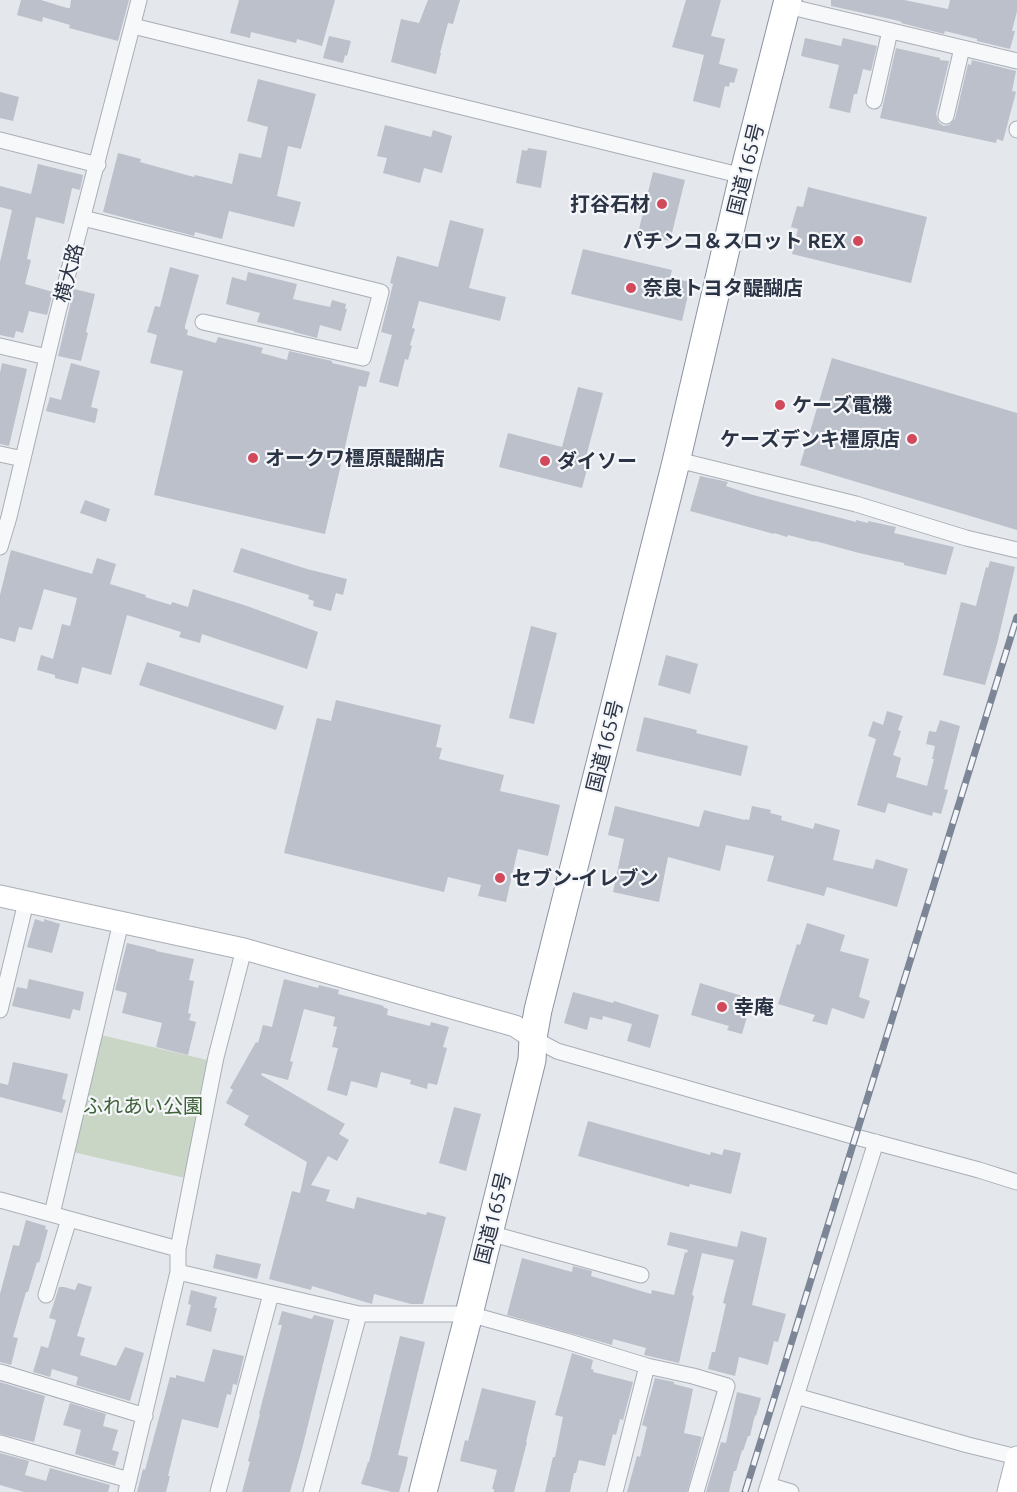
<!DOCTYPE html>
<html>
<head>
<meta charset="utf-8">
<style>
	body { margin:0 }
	canvas { display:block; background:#e4e7ec }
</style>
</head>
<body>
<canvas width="1017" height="1492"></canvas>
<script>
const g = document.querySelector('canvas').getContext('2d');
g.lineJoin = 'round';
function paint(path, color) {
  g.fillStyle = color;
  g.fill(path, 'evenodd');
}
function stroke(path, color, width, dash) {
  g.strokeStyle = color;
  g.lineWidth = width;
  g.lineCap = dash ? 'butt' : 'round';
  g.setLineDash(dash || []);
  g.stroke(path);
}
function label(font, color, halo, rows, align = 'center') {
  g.font = font + ' Ubuntu,"Noto Sans JP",sans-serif';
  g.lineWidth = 4.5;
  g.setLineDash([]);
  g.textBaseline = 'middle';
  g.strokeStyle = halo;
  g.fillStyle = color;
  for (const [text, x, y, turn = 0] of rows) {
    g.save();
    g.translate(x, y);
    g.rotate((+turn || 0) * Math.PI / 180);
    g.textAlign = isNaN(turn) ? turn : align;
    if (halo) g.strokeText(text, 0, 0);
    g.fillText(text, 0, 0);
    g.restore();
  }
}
const green = new Path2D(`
	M101,1035L212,1061L185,1178L73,1152Z`);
const building = new Path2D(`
	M21,0H41L67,8H70L71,0H129L118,41L69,28L70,25L43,17L42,22L17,15Z
	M239,0H335L322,46L297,39L296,43L251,32L250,38L230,33Z
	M428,0H460L453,24L448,23L440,53H441L436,74L391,62L401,19L419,23Z
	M686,0H721L711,36L725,39L719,64L738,69L734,83L730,82L729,87L725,86L720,108L693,101L704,55L672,47Z
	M831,0H904L948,9L950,0H1017V11L1012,31H1015L1010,49L977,41V39L945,31L944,34L901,23L902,22L895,20L831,6Z
	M329,36L351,41L347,56L345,55L343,63L323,58Z
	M805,38L841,46L843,38L877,46L871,71L863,69L857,94H854L850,113L829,108L839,65L801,56Z
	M896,48L940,58V60L949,61L936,114L939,123L944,126L949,125L955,119L968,64L971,65L972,60L1016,71L1012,91L1016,92L1003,141L997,139L996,143L880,118Z
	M258,79L316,94L301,149L288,146L277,196L301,202L294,227L229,211L222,239L195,232L194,236L103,212L118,153L141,159L140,162L194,177L195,175L232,184L239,153L261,158L268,127L247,121Z
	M0,92L19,97L13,121L0,118Z
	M385,125L431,137L433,130L452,136L442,173L424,168L420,183L383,173L387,158L377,156Z
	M528,148L547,151L541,188L516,183L522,150L527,151Z
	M38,164L83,175L80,190L72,188L64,224L36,217L27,259L31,260L25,284L53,292L47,315L29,311L23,333L16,331L14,338L0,335V262L12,210L0,207V186L31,194Z
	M653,172L685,180L670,241L638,233Z
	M808,187L927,217L911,283L792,254L798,229L791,227L797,206L803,207Z
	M450,220L484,229L469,288L506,297L500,321L419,301L412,328L415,329L410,345L412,346L408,360L405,359L398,387L379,382L392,335L381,332L393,284L390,283L397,256L438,267Z
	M583,249L672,270L670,278L691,282L682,321L571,294Z
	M170,267L199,275L185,326V329L188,330L187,335L216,343L218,337L263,348L261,353L287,360L289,351L332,361V363L370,372L366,387L359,386L325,534L154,495L183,371L150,363L157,335L147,332L155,306L160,307Z
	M248,272L297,284L293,299L330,307L332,300L346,304L345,309H347L341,331L320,325L317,338L294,332V331L257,322L260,313L226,304L232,277L246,281Z
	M74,289L95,294L86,332L88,333L81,361L58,356Z
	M832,358L1017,413V530L800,465Z
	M2,363L27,369L9,446L0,444V373Z
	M71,363L100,371L91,407L98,409L95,423L46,411L50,397L61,400Z
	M578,387L603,393L587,453L591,454L582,488L499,467L508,433L562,447Z
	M700,476L728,482L726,486L753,495L856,522V520L868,523V521L896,527L894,533L954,547L946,575L904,565V563L859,553L815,541V542L788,535L787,537L774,533V534L690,511Z
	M85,500L110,509L106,522L80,513Z
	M241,548L307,569L347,579L343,595L336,593L331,611L313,606L314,601L308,599L309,595L233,572Z
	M11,550L92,574L97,558L116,564L110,584L146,595L145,597L171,605L172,602L188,607L193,589L247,606L318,632L307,669L202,634L200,643L179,637L181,632L127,615L111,675L82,667L78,684L55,678V675L37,670L41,655L53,659L62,624L70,626L77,598L44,589L32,630L19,627L15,642L0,638V595Z
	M990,561L1015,567L997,644L985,685L943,675L961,602L976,606L986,567L988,568Z
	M531,626L557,633L534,724L509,718Z
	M666,655L698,664L690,694L658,685Z
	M147,662L284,706L276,730L139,685Z
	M336,700L441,725L436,747L442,748L439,759L504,775L500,791L560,805L548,856L518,849L506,902L478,896L481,885L448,877L444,892L284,853L317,718L331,721Z
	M887,711L903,716L898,730L901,731L893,755L901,758L896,777L927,786L934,759H932L935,746L926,744L929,731L936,732L940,720L960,726L944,789L948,790L941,814L933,812L932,816L888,803L885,813L857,805L876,739L868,736L873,721L883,725Z
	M644,717L697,730L696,733L748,746L741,776L636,751Z
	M615,806L699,827L704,810L745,820V819L749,820L752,806L771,810L770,813L782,816L781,820L813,829L815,823L840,830L833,860L873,869L876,859L908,869L897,907L827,887L824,896L767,881L774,856L726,845L720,871L668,857L659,902L613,892L624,839L608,835Z
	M35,919L44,922V919L60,924L52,953L27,947Z
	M807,923L845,935L840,951L869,959L859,997L870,1001L864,1019L832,1008L827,1025L812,1021L815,1015L778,1004L797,944L800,945Z
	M127,943L156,950V951L194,959L189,980L194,981L188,1013L191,1014L189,1020L196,1022L188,1055L156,1047L162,1023L122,1013L127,993L115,990Z
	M29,979L84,992L80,1011L73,1009L70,1019L12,1006L17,987L27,989Z
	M284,979L318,988L319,985L339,990L338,994L384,1006L383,1007L388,1009L387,1015L430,1026L431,1022L449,1027L443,1047L447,1048L437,1085L428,1083L427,1089L410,1084L411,1080L381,1072L377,1088L351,1081L347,1096L327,1090L338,1048L332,1047L337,1027L333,1026L335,1017L304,1009L290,1061L293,1062L288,1080L262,1073L261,1075L345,1124L339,1134L349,1140L337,1161L328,1156L311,1185L330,1190L326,1201L354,1209L357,1197L426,1215L427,1212L446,1217L423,1304H411L374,1294L372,1304L312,1286L311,1290L269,1279L292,1191L300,1193L307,1162L244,1125L249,1116L226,1103L233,1090L230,1088L256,1042L258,1043L263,1025L272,1027Z
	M700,983L752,999L742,1034L727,1030L729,1026L691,1015Z
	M573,992L613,1003L614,1001L659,1015L650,1048L627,1041L632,1024L603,1016L602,1020L590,1017L587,1030L564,1023Z
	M13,1062L68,1074L62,1099L66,1100L62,1113L0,1097V1083L8,1085Z
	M454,1107L481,1114L466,1171L439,1163Z
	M588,1121L710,1155L711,1152L722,1155L724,1149L741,1153L731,1194L690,1184L689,1187L578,1156Z
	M26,1220L46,1226L45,1229L48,1230L39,1263L37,1262L28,1292H26L13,1337L18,1338L11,1365L0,1362V1294L13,1245L19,1246Z
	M741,1231L767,1238L752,1305L786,1314L778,1342L774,1341L768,1365L739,1357L735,1376L708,1369L712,1352H715L726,1304L723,1303L734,1260L702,1253L692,1295L694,1296L679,1363L644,1355L646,1348L613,1339L612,1345L507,1315L522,1258L572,1272L573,1266L592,1271L591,1276L651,1294L652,1290L674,1295L685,1252L687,1253L688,1250L667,1245L670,1232L737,1247Z
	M216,1254L261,1264L257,1279L213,1268Z
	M78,1283L92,1287L77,1336L85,1338L80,1355L116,1366L125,1347L144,1353L130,1401L76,1385L78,1377L52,1369L50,1377L33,1372L41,1346L48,1348L56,1320L49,1318L59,1287H64L75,1290Z
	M191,1290L217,1297L214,1308H217L211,1332L186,1325L191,1305L188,1304Z
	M282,1311L312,1319L314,1315L334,1320L302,1449L290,1492H242L250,1462L248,1461L260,1414H259L282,1325H278Z
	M400,1336L425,1342L398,1455L408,1457L406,1467L399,1492H392L361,1484L368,1462H369Z
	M213,1349L244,1356L237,1385L233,1384L231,1395L227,1394L218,1428L182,1419L168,1476H170L166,1492H137L143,1469L145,1470L170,1377L176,1378V1375L204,1382Z
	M572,1353L593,1360L591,1369L594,1370L593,1372L633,1382L623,1420L620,1419L616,1435L613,1434L605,1466L579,1460L576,1473H574L570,1492H545L553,1457H555L563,1417L555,1415Z
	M655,1378L674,1382V1384L693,1389L684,1433L702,1437L687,1492H627L637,1456L640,1457L647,1427L642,1425Z
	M0,1382L45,1396L34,1442L0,1434Z
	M482,1388L536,1401L526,1442H527L514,1492H494V1489H492L497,1470L460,1461L465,1440L468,1441Z
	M737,1392L761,1398L756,1416L755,1415L750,1436H748L743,1451L742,1450L736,1471H734L729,1492H706L721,1442L726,1443Z
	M70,1403L106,1414L103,1426L118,1430L112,1450L119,1452L115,1466L75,1454L81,1430L63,1425Z
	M0,1453L29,1461L25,1475L46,1481L50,1468L110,1485L108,1492H24L0,1485Z`);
const street = new Path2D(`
	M787,6L1017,61
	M133,26L743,176
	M874,101L890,31
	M946,116L962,48
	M1017,130V129
	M0,140L98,165
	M83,218L381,292L363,358L203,322
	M0,346L47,357
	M0,454L23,459
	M676,462L690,463L856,504L966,538L1017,550
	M0,547L9,517L57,316L139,0
	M0,1010L26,902
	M533,1038L557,1051L856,1137L979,1170L1017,1182
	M0,1200L178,1249
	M52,1214L121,922
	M489,1233L641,1275
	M178,1272L359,1314H469L566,1341L647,1366L693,1376L727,1386L696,1492
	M46,1295L69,1219
	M0,1372L145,1416
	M796,1396L968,1445L1017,1457
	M0,1443L129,1480
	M768,1485L791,1492
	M126,1492L178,1272V1249L216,1057L244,949
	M218,1492L271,1294
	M311,1492L359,1314
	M615,1492L647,1366
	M766,1492L876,1142`);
const secondary = new Path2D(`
	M0,896L244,949L515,1026L533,1038
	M1008,1492L1017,1457`);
const highway = new Path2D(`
	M423,1492L469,1314L532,1060L533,1038L538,1010L676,462L743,176L788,0`);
const rail = new Path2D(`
	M745,1492L1017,617`);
const markers = [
	[662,204,6,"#d1495b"],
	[858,241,6,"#d1495b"],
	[631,288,6,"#d1495b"],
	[780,405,6,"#d1495b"],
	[912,439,6,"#d1495b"],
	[253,458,6,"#d1495b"],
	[545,461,6,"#d1495b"],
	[500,878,6,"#d1495b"],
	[722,1007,6,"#d1495b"]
];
const streetNames = [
	["国道165号",746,169,-76],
	["横大路",69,273,-75],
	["国道165号",605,746,-76],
	["国道165号",493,1218,-76]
];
const poiNames = [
	["打谷石材",650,204,"right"],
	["パチンコ＆スロット REX",846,241,"right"],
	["奈良トヨタ醍醐店",643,288],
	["ケーズ電機",792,405],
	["ケーズデンキ橿原店",900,439,"right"],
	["オークワ橿原醍醐店",265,458],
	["ダイソー",557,461],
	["セブン-イレブン",512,878],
	["幸庵",734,1007]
];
const parkNames = [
	["ふれあい公園",143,1106]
];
paint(green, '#c9d6c5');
paint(building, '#bbc0ca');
stroke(street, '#a9aeb7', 17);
stroke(secondary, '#a9aeb7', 23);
stroke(highway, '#8b94a3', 29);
stroke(street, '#f7f8fa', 15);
stroke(secondary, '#fff', 21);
stroke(highway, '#fff', 27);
stroke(rail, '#7d8696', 7);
stroke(rail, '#f4f6f9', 4.5, [14]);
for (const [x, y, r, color] of markers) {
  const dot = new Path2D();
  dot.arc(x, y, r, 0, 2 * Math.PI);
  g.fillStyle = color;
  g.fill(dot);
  stroke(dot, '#f4f6f9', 2);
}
label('20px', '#2b3445', '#f4f6f9', streetNames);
label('bold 20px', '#2b3445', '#f4f6f9', poiNames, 'left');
label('20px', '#3f6138', '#f4f6f9', parkNames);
</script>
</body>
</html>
